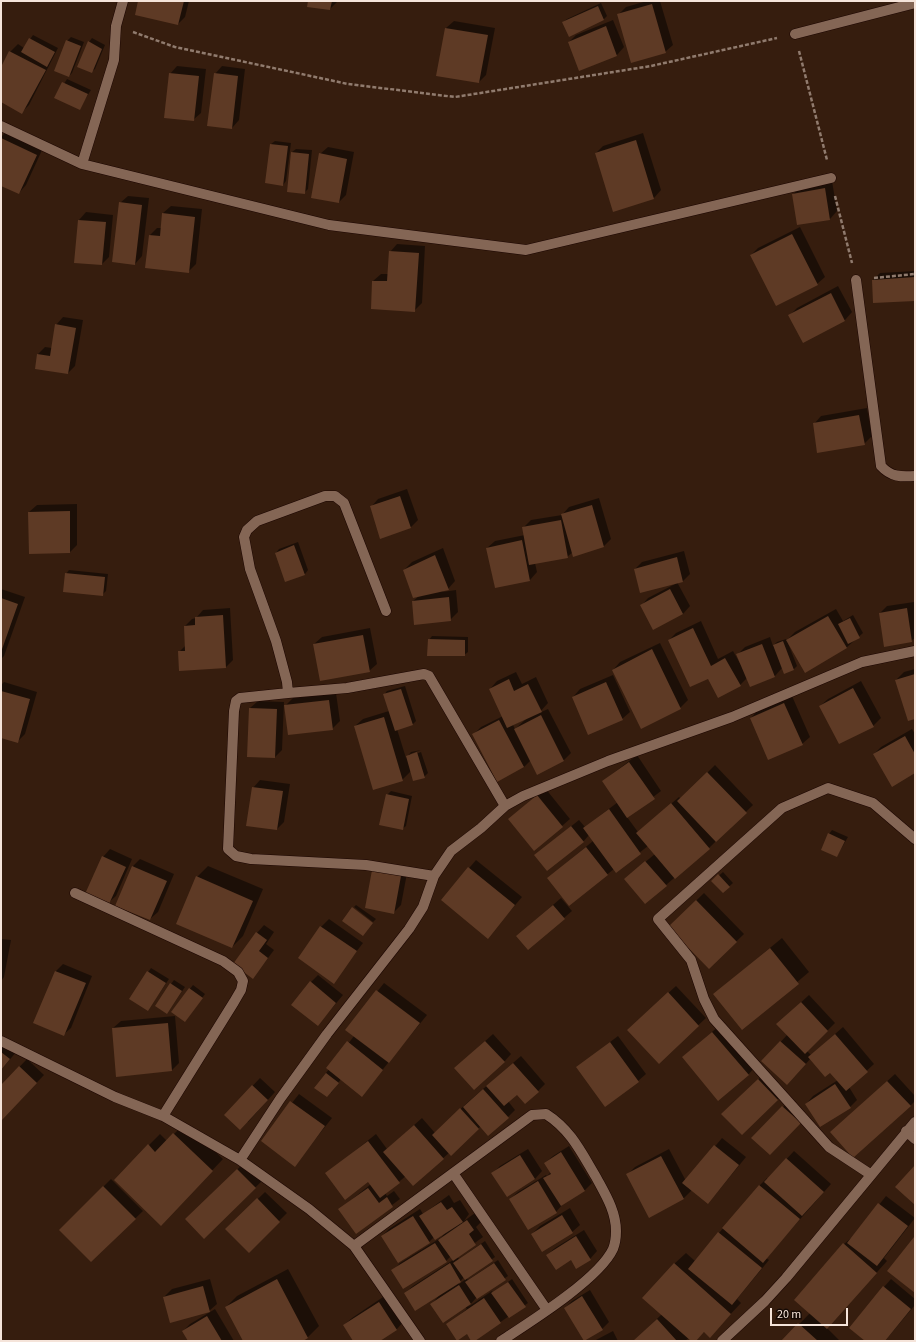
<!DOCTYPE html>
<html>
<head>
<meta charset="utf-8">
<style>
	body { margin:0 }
	#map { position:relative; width:916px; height:1342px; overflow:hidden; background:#361d0e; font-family:"Source Sans 3",sans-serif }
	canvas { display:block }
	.frame { position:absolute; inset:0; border:2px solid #f5e4da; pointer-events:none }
	.scale { position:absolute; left:770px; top:1308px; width:78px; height:18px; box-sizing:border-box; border:2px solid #f5e4da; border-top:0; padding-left:5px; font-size:12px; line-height:14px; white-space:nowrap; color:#f5e4da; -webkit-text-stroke:3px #150a05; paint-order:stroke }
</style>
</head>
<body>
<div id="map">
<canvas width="916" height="1342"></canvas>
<div class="frame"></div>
<div class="scale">20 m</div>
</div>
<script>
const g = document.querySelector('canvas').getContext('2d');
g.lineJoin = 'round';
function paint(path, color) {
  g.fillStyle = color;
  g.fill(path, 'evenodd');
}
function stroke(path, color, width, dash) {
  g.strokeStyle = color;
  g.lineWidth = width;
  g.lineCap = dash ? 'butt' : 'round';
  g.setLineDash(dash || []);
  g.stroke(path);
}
const shadow = new Path2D(`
	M139,1H189L185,17L178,24Z
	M309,1H338L330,9Z
	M647,1H660L673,45L665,52L618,15L626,7Z
	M601,3L607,16L604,19L569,35L563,22L567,19Z
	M613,20L624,47L617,55L580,70L569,42L576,35Z
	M454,21L495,28L486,75L479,82L446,28Z
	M33,35L58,48L29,105L22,112L1,101V69L10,52L18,44L24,48Z
	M71,37L84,42L72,73L69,76L67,41Z
	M92,38L105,45L95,69L91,72L89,42Z
	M177,66L206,69L201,113L193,120L170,74Z
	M222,66L245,69L239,120L232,128L215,74Z
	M67,79L91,90L79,109L56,97Z
	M8,130L43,148L26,185L19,193L1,185V137Z
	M643,133L661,190L654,198L596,153L603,146Z
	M275,141L291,143L286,181L283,185L266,182L271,144Z
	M328,147L354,152L346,195L339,202L320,154Z
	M296,149L312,150L308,189L304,193L292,152Z
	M832,181L837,211L830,219L793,194L801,187Z
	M128,196L149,198L142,256L135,264L120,203Z
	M171,206L202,209L196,264L188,272L146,267L150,235L157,228H162L163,213Z
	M86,212L113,215L109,257L102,264L75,262L79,220Z
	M800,227L825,277L817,284L751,255L758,248Z
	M397,244L425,246L422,303L414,311L373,281L381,274H388L390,252Z
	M915,271V300L873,280L880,273Z
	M838,286L852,312L845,320L803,341L790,315L797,308Z
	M63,317L83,320L75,366L68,373L36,368L38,354L45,347L52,348L56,325Z
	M867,408L872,436L864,444L814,424L821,416Z
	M407,489L418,520L411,527L381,537L371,507L378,499Z
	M599,498L611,539L604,546L574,555L573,552L567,557L535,563L537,572L530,580L495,587L487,548L495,541L525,535L523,528L531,520L562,515L569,507Z
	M77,504V545L70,552L29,512L37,505Z
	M298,542L308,570L305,574L286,581L276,553L279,549Z
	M443,548L455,581L448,589L442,592L456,590L458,612L450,620L413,601L419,596L404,570L412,562Z
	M684,551L690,574L683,581L677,582L690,606L683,614L641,606L648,598L675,584L635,569L642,562Z
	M69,570L108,574L106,591L102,595L66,574Z
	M1,589L25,597L4,656L1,659Z
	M914,602L915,638L911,641L880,613L887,606Z
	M230,608L233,660L226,667L179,652L186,645L185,626L192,619L196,618L203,610Z
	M836,609L843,621L853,615L863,633L846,648L788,643L797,666L793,670L782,668L775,676L747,678L740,685L708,678L669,640L676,633L701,621L718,659L733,651L741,665L738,654L745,647L770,637L773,646L777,642L786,639L787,640L795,632Z
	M370,628L377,664L369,671L314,644L322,637Z
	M432,636L468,637V652L464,655L429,640Z
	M660,643L688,700L680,708L641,727L613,670L620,662Z
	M915,669V718L896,680L904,672Z
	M516,672L522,684L536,677L548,703L539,713L548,709L571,753L564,760H531L524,767L473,735L481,727L503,716L490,689L497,681ZM526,719L515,729L513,725Z
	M613,675L630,712L622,719L573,697L580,689Z
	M861,681L881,718L873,726L820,706L828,699Z
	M4,682L37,692L25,734L18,741L1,737V685Z
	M405,686L416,721L413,724L397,729L406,758L411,752L421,750L410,754V756L421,752L428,773L424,777L411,771L402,780L355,726L363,719L389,711L384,695L387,691Z
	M336,693L340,721L332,729L285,706L293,698Z
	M792,696L810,737L802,744L751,718L758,710Z
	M258,701L284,702L282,750L275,757L250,708Z
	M912,729L915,734V772L874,754L881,747Z
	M637,755L661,791L627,817L638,832L679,797L681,799L715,765L753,805L709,848L666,885L633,872L655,854L648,846L616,871L614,869L569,905L548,878L593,841L589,835L583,842L535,855L579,820L585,827L618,802L603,781Z
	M260,780L290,784L284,822L277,829L253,788Z
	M545,788L570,819L534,850L509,819Z
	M391,791L412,796L406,826L402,829L387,795Z
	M832,830L848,837L837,856L829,834Z
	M110,849L132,859L116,896L108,903L103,857Z
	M140,859L174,874L158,912L150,919L133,866Z
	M476,860L522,897L488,937L442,900Z
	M380,863L408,868L401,905L394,912Z
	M208,866L263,889L243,936L232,947L197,877Z
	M723,872L733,883L723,892L713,881Z
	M704,893L744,934L709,968L669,927Z
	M561,898L572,911L528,949L517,936Z
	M356,905L376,919L373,922L354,907Z
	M329,919L363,943L333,982L299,958L321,927Z
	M264,925L274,932L266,944L274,950L253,978L257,933Z
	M782,938L809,972L742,1029L714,994Z
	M1,939L11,940L4,977L1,981Z
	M63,964L92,976L71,1028L63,1035L34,1023L56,971Z
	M151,968L169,979L148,1010L130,999Z
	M318,975L343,995L318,1025L311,982Z
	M174,980L185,987L170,1009L171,984Z
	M384,983L427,1015L362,1095L341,1079L331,1093L326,1073L354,1036L347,1030Z
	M193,985L205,994L188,1017L172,1011Z
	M676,986L706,1018L659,1062L636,1022Z
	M809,995L835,1023L807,1051L811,1055L843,1027L874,1064L849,1087L857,1100L850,1107L806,1104L813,1096L838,1080L831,1071L811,1058L795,1076L763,1061L787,1035L785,1017Z
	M175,1016L179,1063L172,1070L113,1028L121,1021Z
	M720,1025L755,1067L748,1075L683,1057Z
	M493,1034L511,1054L504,1062L463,1061Z
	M618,1036L646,1074L638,1081L577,1067Z
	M1,1039L17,1051L1,1070Z
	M521,1056L545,1084L538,1091L517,1094L508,1101L515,1110L508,1117L481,1126L451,1154L450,1152L413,1185L406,1176L385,1193L387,1196L394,1191L400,1199L356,1232L340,1209L371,1184L368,1181L326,1174L376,1134L387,1149L422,1118L435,1133L468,1102Z
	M27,1059L44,1075L2,1119L1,1086Z
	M766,1072L785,1092L742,1134L723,1114Z
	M895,1074L915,1096V1101L910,1106L839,1125Z
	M260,1078L275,1092L248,1122L225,1115Z
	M299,1094L332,1118L295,1165L262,1141Z
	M791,1099L807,1115L770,1154L753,1138Z
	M185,1123L223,1159L172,1213L149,1145L160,1134L167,1141Z
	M722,1138L746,1157L715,1195L708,1203L692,1190L684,1198L650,1217L627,1175L635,1167L669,1149L686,1181Z
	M569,1146L592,1183L585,1190L563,1204L556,1212L510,1199L518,1192L546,1175L547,1176L551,1172L545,1163L553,1156Z
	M528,1149L542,1171L535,1179L493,1173L500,1166Z
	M794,1151L831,1184L766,1258L769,1260L737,1299L741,1303L710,1336L705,1331L695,1341L689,1338L685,1341H634L662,1314L674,1264L686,1253L695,1261L760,1185L767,1178L768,1179Z
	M245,1162L263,1180L204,1237L186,1219Z
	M111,1179L143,1211L91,1261L60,1230Z
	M265,1192L287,1213L249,1251L227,1229Z
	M449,1195L454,1203L460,1200L469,1214L464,1221L475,1213L481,1222L476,1227L483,1237L457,1256L459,1259L485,1241L495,1257L466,1278L468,1280L498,1260L508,1276L477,1297L468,1307L492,1291L493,1293L512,1279L528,1303L473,1341L467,1333L448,1324L467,1309L465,1307L431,1305L441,1293H405L413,1286L453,1260L451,1256L446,1261L393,1271L400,1263L442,1237L445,1232L434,1237L429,1242L382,1236L389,1229L420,1209L423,1214ZM464,1277L466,1279L459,1284V1283Z
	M886,1196L915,1218L884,1258L887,1261L827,1328L840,1341H783L810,1313L844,1244L856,1234Z
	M570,1208L580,1225L572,1232L532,1234L540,1226Z
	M584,1230L597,1251L590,1259H572L547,1255L555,1248Z
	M288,1269L319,1326L308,1337L301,1341H244L226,1307L237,1296Z
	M210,1279L217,1304L209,1311L164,1297L172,1289Z
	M891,1279L915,1299V1305L885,1341H866L884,1287Z
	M590,1290L609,1322L602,1329L565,1308L572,1301Z
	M386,1295L404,1321L397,1329L378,1341H355L344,1325L352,1318Z
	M215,1309L234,1341H189L183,1331L190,1324Z
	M613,1331L618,1341H594Z`);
const building = new Path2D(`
	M138,1H184L178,25L135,15Z
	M308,1H332L330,10L307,7Z
	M652,4L666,53L631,63L617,14Z
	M598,6L604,20L569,37L562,22Z
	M606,26L617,56L579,71L568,42Z
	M445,28L488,35L479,83L436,76Z
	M29,38L55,52L47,67L21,52Z
	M66,40L81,46L69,77L54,71Z
	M88,41L102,49L92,73L77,67Z
	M9,51L46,70L22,114L1,102V67Z
	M169,73L199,76L194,121L164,118Z
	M214,73L238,76L232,129L207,126Z
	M62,82L88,94L80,110L54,98Z
	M1,138L37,155L19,194L1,186Z
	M636,140L654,199L613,212L595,153Z
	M270,144L288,146L283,186L265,183Z
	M291,152L309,154L305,194L287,192Z
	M319,153L347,159L339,203L311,198Z
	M825,188L830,220L797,225L792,194Z
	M119,202L142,205L135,265L112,262Z
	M162,213L195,217L189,273L145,268L149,235L160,236Z
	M78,220L106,222L102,265L74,263Z
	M792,234L818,285L776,306L750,255Z
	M389,251L419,253L415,312L371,309L372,281H387Z
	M915,277V301L873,303L872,280Z
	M831,293L845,321L803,343L788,315Z
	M55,324L76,328L68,374L35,369L37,354L50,356Z
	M859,415L865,445L817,453L813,423Z
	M400,496L411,528L380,539L370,506Z
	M592,505L604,547L573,557L561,514Z
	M70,511V553L29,554L28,512Z
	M561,520L568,558L529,565L522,527Z
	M522,540L530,581L495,588L486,548Z
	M294,545L305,575L285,582L275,553Z
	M435,555L449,590L413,598L403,570Z
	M677,557L683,582L640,593L634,569Z
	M65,573L105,577L103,596L63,592Z
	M670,589L683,614L653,630L640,605Z
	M449,597L451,621L414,625L412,601Z
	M1,598L18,604L1,652Z
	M907,608L912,642L884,647L879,613Z
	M223,615L226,668L179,671L178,651H185L184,626L195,625V617Z
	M828,616L847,648L805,673L786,640Z
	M850,618L860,638L848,644L838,624Z
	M693,628L711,666L725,658L741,686L718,698L708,679L690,687L668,640Z
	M363,635L370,672L320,681L313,644Z
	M428,639L465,640V656H427Z
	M783,641L794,670L784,674L773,645Z
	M762,644L775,677L750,687L736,654Z
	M652,649L681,709L641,729L612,670Z
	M915,674V719L908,721L895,680Z
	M509,679L514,691L528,684L542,712L507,728L489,689Z
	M606,682L623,720L588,735L572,697Z
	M853,688L874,727L839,744L819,706Z
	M401,689L413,725L395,731L383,694Z
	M1,691L30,699L18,743L1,738Z
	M329,700L333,730L288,735L284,705Z
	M784,703L803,745L768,760L750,718Z
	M249,708L277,709L275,758L247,757Z
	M541,715L564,761L537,775L514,729Z
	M384,717L403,781L373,790L354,726Z
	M499,720L524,767L497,782L472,734Z
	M905,736L915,754V773L892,787L873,754Z
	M417,752L425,778L413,781L406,756Z
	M629,762L655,799L627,818L602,781Z
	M707,772L747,813L716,842L677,801Z
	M252,787L283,791L277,830L246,826Z
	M386,794L409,799L403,830L379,825Z
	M537,795L563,827L534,851L508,819Z
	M671,803L710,849L675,879L636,833Z
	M609,809L641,854L616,873L583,828Z
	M571,826L584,842L547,871L534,855Z
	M828,833L845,841L837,857L821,850Z
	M586,847L608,875L569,906L547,878Z
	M102,856L126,867L109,904L85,894Z
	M645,861L667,886L645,904L624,879Z
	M132,866L167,881L150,920L115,906Z
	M468,867L515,905L488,939L441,900Z
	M372,870L401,876L394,914L365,908Z
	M718,874L730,887L723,893L711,881Z
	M196,876L253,901L232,948L176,924Z
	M696,900L737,942L709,969L668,927Z
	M553,905L565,919L528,950L516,936Z
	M352,907L373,923L363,936L342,921Z
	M320,926L357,951L334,984L298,958Z
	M256,932L267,940L259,951L268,958L253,979L233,964Z
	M770,948L799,984L742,1030L713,994Z
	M55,971L86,983L64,1036L33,1023Z
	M147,971L166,983L148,1011L129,999Z
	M310,981L336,1003L318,1026L291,1005Z
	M170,983L182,991L167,1014L155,1006Z
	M189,988L203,998L185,1022L171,1012Z
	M376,990L420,1023L389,1063L345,1030Z
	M668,992L699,1026L659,1064L627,1030Z
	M801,1002L828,1031L805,1054L776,1024Z
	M168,1023L172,1071L116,1077L112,1028Z
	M712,1032L749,1075L718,1101L682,1057Z
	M835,1034L868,1072L846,1091L830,1073L825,1077L808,1057Z
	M347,1041L383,1070L362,1097L326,1068Z
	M485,1041L505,1062L474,1090L454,1068Z
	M780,1041L806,1064L787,1085L761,1061Z
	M610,1042L639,1082L605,1107L576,1067Z
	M1,1052L10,1059L1,1070Z
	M513,1063L539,1092L525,1104L517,1095L504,1106L486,1086Z
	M19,1066L37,1083L2,1120L1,1085Z
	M326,1073L339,1083L327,1097L314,1088Z
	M758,1079L778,1100L742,1135L721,1114Z
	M887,1081L911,1106L853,1158L830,1132Z
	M835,1084L851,1108L820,1127L805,1104Z
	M252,1085L268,1100L240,1130L224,1115Z
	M483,1089L509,1118L488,1136L463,1107Z
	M290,1101L325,1126L295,1167L261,1141Z
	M782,1106L801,1123L770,1155L751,1138Z
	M460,1108L479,1129L451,1156L432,1135Z
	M414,1125L444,1159L413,1186L383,1152Z
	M173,1133L213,1171L161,1226L114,1180L148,1144L155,1152Z
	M368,1141L400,1183L380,1198L368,1182L345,1200L325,1173Z
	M714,1145L739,1165L708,1204L682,1183Z
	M561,1152L585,1191L561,1206L543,1178L551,1174L544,1163Z
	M520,1155L535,1179L507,1197L491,1173Z
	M661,1156L684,1199L649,1218L626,1174Z
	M786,1158L824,1192L802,1216L764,1182Z
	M915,1165V1205L895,1187Z
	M237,1169L256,1188L204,1239L185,1219Z
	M538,1181L557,1213L528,1230L509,1199Z
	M759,1185L800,1219L763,1263L722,1228Z
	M103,1186L136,1219L91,1262L59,1230Z
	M368,1188L379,1203L387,1197L393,1207L356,1234L338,1209Z
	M257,1198L280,1222L249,1253L225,1229Z
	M441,1202L447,1210L452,1207L463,1222L435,1240L419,1216Z
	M878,1203L908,1226L877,1266L847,1243Z
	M562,1215L573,1233L542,1252L531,1234Z
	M413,1216L430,1243L398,1263L381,1236Z
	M467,1220L474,1230L469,1234L476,1245L453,1261L438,1240Z
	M718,1232L762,1268L732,1305L688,1269Z
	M576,1236L591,1260L576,1269L571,1260L556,1270L546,1255Z
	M914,1237L915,1238V1293L887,1271Z
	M435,1243L447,1262L403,1289L391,1270Z
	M843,1243L877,1273L827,1329L794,1300Z
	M481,1244L493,1261L465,1280L453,1263Z
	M450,1263L461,1282L415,1311L404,1293Z
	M494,1263L506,1280L477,1299L465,1282Z
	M674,1263L731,1314L710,1338L704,1332L696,1341H691L642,1298Z
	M277,1279L308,1338L303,1341H243L225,1307Z
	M508,1282L526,1307L509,1318L491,1293Z
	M459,1285L471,1304L443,1323L430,1304Z
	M203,1286L210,1312L170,1323L163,1297Z
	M883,1286L911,1309L885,1341H865L849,1328Z
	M582,1296L603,1330L584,1341L564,1308Z
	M484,1298L501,1323L475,1341H471L467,1334L457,1341L446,1324Z
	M379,1302L397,1330L380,1341H353L343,1325Z
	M207,1316L222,1341H188L182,1331Z
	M657,1319L677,1341H633Z
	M798,1323L818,1341H781Z`);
const path = new Path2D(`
	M133,32L175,47L348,84L455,97L651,66L777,38
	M799,51L827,160
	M835,196L852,263
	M874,278L915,274`);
const minor = new Path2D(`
	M123,1L116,26L114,60L82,164L329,225L526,250L831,178
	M795,34L915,3
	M1,126L82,164
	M856,280L881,466C891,477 901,477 915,476
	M386,611L344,503L335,496H325L257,521L247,530L244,537L250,569L276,641L287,682L288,693L240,698L236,701L234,711L228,849L236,856L251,859L366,865L434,876
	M288,693L347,688L424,674L429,676L505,806
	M75,893L223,961L238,972L243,981L241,990L234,1002L163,1116
	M1,1041L115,1097L163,1116L240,1160L309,1209L354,1246L420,1341
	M906,1131L915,1139
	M240,1160L280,1099L327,1034L409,929L423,907L434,876L451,851L481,828L505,806L523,796L608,761L732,717L862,662L915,651
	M453,1173L547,1310
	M870,1174L829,1147L714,1019L704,999L691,960L658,919L782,808L828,788L873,803L915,839
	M354,1246L532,1115L546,1114C571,1130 581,1152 596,1177C605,1194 616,1211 616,1231C616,1236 615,1244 613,1249C599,1279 530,1322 501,1341
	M722,1341L765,1301L786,1278L915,1122`);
paint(shadow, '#0007');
paint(building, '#5e3a25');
stroke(minor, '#1c0600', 11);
stroke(path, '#907b6e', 2.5, [4, 2]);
stroke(minor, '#846655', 10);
</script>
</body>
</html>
